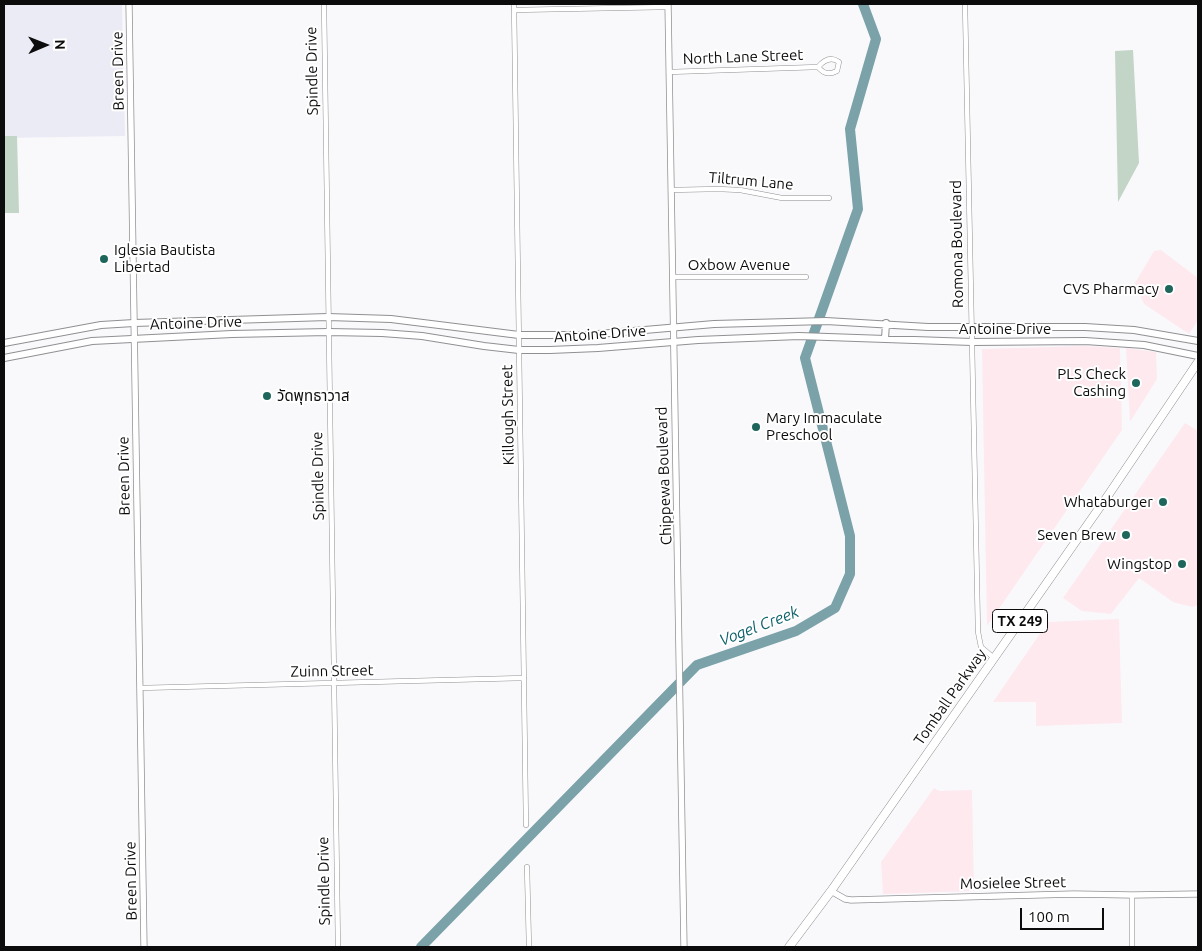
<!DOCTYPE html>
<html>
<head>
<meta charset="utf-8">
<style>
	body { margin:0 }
	#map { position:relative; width:1202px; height:951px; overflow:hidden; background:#f9f9fc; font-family:Ubuntu,sans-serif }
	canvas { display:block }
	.frame { position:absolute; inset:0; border:5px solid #0c0c0d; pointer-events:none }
	.north { position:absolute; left:20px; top:20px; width:50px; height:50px; -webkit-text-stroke:4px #fff; paint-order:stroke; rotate:89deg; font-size:14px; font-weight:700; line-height:20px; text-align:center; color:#0c0c0d }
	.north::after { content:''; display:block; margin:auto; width:18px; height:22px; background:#0c0c0d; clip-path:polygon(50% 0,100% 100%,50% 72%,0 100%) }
	.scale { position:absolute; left:1020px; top:908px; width:84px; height:22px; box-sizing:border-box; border:2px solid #0c0c0d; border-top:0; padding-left:6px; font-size:15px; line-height:18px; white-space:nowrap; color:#0c0c0d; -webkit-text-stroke:4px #fff; paint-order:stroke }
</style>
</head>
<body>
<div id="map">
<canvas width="1202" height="951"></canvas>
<div class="frame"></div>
<div class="north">N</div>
<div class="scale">100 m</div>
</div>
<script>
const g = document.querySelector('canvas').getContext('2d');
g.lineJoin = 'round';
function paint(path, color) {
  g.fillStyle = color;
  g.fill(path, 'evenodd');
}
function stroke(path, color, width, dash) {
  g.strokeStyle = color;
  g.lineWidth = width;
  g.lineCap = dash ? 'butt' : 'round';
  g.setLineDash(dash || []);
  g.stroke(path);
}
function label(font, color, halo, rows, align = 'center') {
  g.font = font + ' Ubuntu,"Noto Sans Thai",sans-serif';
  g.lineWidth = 4;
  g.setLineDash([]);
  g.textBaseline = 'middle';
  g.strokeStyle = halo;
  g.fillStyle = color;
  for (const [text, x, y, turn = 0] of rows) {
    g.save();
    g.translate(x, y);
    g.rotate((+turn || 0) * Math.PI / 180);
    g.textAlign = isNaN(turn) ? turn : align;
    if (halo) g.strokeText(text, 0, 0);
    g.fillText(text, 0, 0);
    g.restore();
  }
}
const commercial = new Path2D(`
	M1161,250L1198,278V320L1189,334L1144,304L1135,283L1154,251Z
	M1084,346L1120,348L1122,430L987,626L982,349Z
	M1126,348L1156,352L1157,379L1130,422Z
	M1185,423L1198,431V605L1192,607L1173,602L1139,578L1111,614L1082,611L1063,598Z
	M1119,619L1122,723L1036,726V702H993L1048,622Z
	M934,788L939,791L972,790L974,891L883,894L881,862Z`);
const built = new Path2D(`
	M4,4H122L125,136L4,138Z`);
const green = new Path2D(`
	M1133,50L1139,163L1118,202L1115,51Z
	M4,136H17L19,213H4Z`);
const river = new Path2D(`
	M421,947L697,665L796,631L835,608L850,574V536L805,358L858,209L850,129L876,39L863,4`);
const minor = new Path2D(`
	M324,4L338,947
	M514,4L526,825
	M965,4L978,632L981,647L994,658
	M514,10L668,7
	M669,72L818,67C824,60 831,56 839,62L837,71C829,75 824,74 818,67
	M671,190L718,189L740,190L782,198H829
	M673,277H806
	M140,688L524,678
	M527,867L529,947
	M1132,895V947`);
const tertiary = new Path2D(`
	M129,4L144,947
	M668,4L684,947
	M831,891L845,899L851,900L1074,894L1132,895L1198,894`);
const secondary = new Path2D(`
	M885,339L886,323
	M4,343L101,325L134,323L328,317L391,319L519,335H587L714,324L826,321L928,327H1085L1134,330L1198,341
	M4,358L92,341L232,334L328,332L382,333L422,336L484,346L519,350H550L598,348L698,340L799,336L972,342L1085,341L1144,345L1198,356`);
const primary = new Path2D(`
	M789,947L831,891L1109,494L1198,362`);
const markers = [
	[104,259,5,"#1e665b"],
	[1169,289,5,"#1e665b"],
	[1136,383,5,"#1e665b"],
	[267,396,5,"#1e665b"],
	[756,427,5,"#1e665b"],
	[1163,502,5,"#1e665b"],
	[1126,535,5,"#1e665b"],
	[1182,564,5,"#1e665b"]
];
const shields = [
	[1020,621,55]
];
const shieldNames = [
	["TX 249",1020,621]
];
const streetNames = [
	["North Lane Street",743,57,-2],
	["Breen Drive",118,71,-91],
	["Spindle Drive",312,71,-91],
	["Tiltrum Lane",751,181,5],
	["Romona Boulevard",957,244,-91],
	["Oxbow Avenue",739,265],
	["Antoine Drive",196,323,-2],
	["Antoine Drive",1005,329],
	["Antoine Drive",600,334,-4],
	["Killough Street",508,415,-91],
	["Breen Drive",124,476,-91],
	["Spindle Drive",318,476,-91],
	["Chippewa Boulevard",664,476,-92],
	["Zuinn Street",332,671,-1],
	["Tomball Parkway",950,697,-55],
	["Breen Drive",131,881,-91],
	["Spindle Drive",324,881,-91],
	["Mosielee Street",1013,883,-1]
];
const poiNames = [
	["Iglesia Bautista",114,250,"left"],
	["Libertad",114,267,"left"],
	["CVS Pharmacy",1159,289],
	["PLS Check",1126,374],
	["Cashing",1126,391],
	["วัดพุทธาวาส",277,396,"left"],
	["Mary Immaculate",766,418,"left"],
	["Preschool",766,435,"left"],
	["Whataburger",1153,502],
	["Seven Brew",1116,535],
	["Wingstop",1172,564]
];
const waterNames = [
	["Vogel Creek",759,626,-21]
];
paint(commercial, '#fee9ef');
paint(built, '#ebebf5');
paint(green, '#c2d5c6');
stroke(river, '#7aa2a8', 10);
stroke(minor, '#909093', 5.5);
stroke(tertiary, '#909093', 7);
stroke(secondary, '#909093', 8);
stroke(primary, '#909093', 9);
stroke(minor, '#fff', 4.5);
stroke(tertiary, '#fff', 5.5);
stroke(secondary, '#fff', 6);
stroke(primary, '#fff', 8);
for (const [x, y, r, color] of markers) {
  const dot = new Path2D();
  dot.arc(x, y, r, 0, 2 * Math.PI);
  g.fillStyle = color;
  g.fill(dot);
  stroke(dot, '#fff', 2);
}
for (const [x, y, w] of shields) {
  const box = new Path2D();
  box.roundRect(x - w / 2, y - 11.5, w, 23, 4);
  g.fillStyle = '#fff';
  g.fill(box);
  stroke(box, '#0c0c0d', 1);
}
label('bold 14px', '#0c0c0d', null, shieldNames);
label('15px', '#0c0c0d', '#fff', streetNames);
label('15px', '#0c0c0d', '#fff', poiNames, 'right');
label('italic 16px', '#0d616b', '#fff', waterNames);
</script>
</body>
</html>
